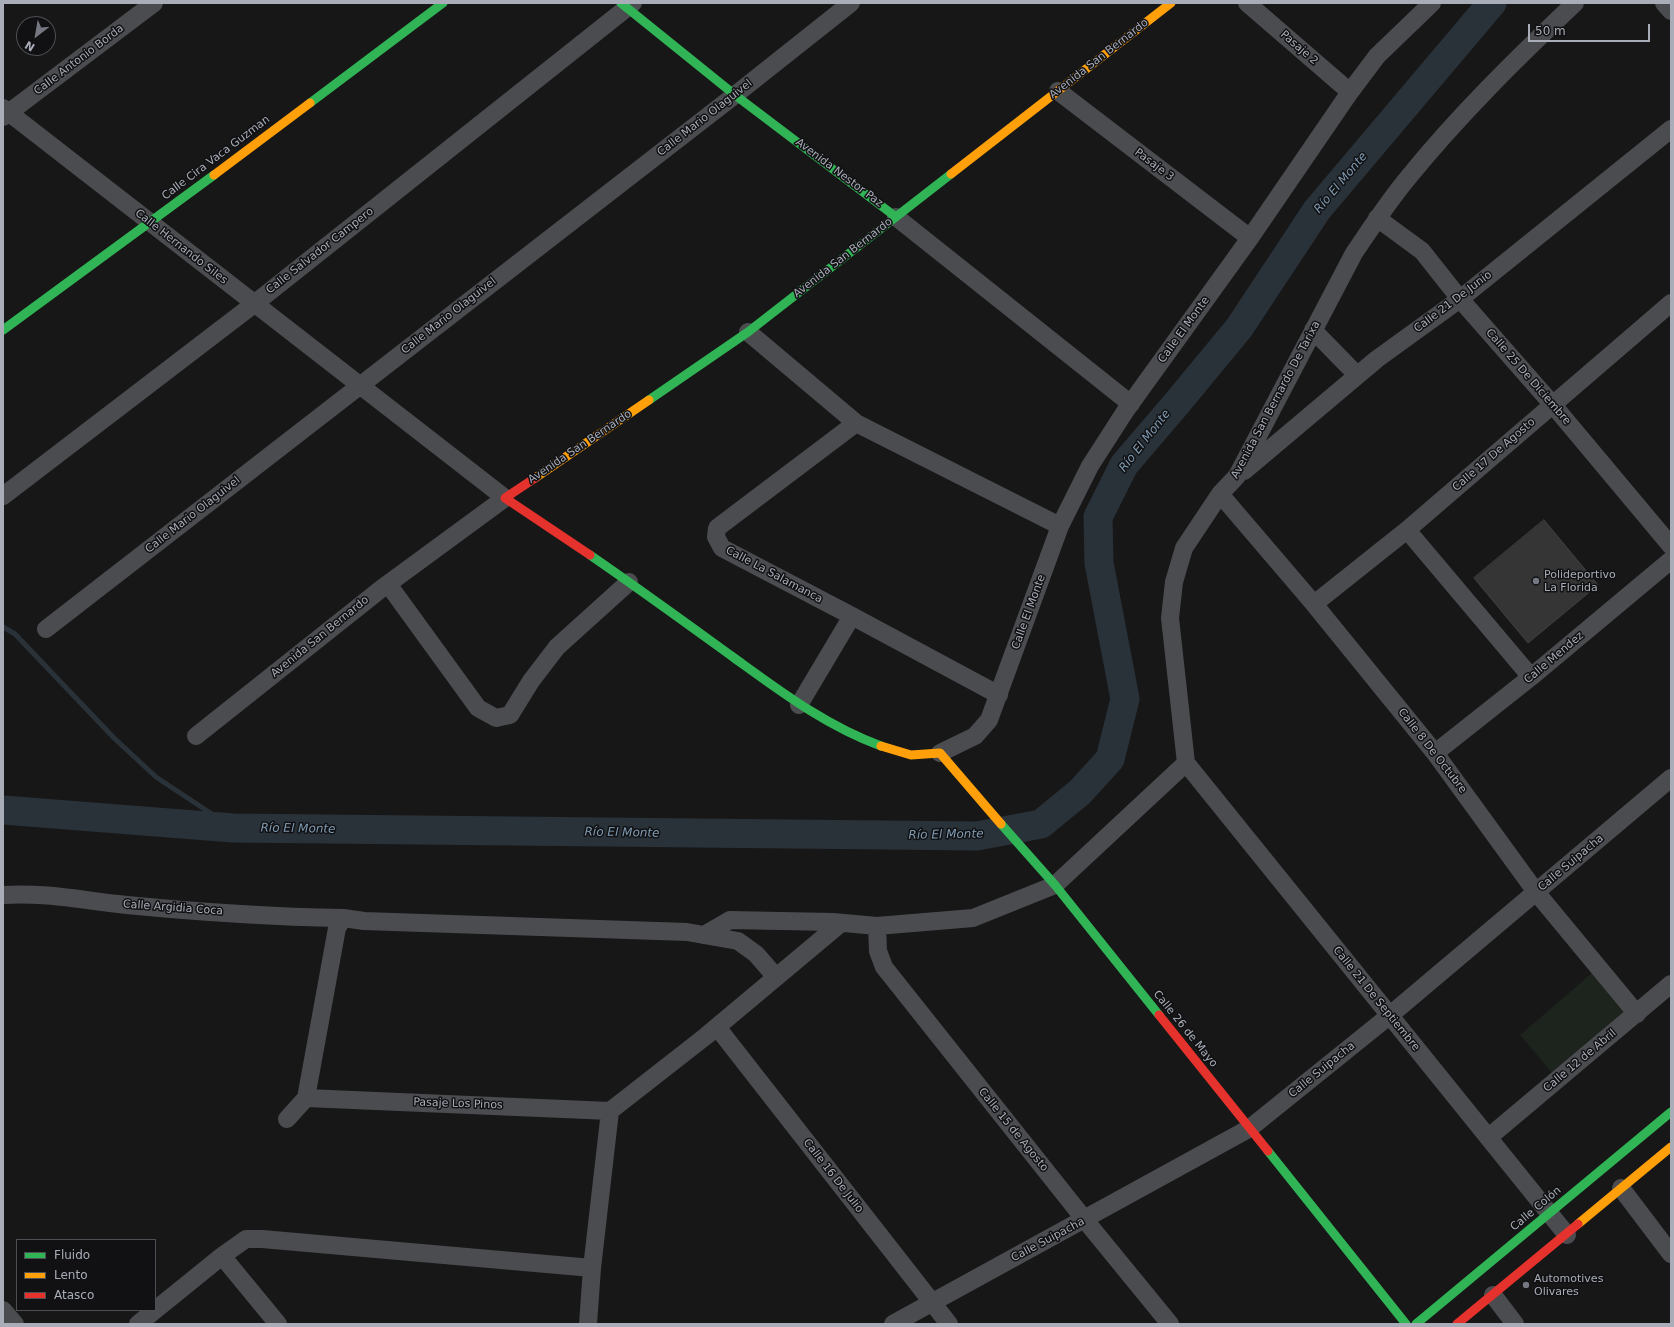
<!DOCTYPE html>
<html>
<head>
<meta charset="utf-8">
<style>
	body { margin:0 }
	#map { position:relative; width:1674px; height:1327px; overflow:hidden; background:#171717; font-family:"DejaVu Sans",sans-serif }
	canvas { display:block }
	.frame { position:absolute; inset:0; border:4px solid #a8adb8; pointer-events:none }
	.legend { position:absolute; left:16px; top:1239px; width:140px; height:72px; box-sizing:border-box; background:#111113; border:1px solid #4d4f55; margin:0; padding:5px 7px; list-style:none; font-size:12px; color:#a8adb8 }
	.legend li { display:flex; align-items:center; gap:8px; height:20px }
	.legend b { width:20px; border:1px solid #4d4f55 }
	.north { position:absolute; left:16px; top:16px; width:40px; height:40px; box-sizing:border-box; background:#111113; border:1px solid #4d4f55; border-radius:50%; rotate:211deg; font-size:11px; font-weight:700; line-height:16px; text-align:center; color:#a8adb8 }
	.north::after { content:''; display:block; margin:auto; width:14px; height:18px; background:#757880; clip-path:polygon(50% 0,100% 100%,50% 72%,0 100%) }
	.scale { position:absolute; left:1528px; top:24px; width:122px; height:18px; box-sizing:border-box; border:2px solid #a8adb8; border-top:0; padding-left:5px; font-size:12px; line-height:14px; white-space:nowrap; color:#a8adb8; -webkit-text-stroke:3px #111113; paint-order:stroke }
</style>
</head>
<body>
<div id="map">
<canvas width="1674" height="1327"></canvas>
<div class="frame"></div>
<ul class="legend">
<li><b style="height:5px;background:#30b455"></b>Fluido</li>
<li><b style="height:5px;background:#ff9f0a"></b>Lento</li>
<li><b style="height:5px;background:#e5322d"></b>Atasco</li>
</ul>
<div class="north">N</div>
<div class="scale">50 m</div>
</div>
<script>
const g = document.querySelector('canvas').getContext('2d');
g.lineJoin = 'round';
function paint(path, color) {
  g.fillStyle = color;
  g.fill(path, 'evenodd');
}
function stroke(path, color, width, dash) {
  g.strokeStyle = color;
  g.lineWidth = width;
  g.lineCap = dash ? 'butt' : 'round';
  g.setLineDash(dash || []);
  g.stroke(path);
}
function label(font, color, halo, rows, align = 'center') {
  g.font = font + ' "DejaVu Sans",sans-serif';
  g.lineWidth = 3;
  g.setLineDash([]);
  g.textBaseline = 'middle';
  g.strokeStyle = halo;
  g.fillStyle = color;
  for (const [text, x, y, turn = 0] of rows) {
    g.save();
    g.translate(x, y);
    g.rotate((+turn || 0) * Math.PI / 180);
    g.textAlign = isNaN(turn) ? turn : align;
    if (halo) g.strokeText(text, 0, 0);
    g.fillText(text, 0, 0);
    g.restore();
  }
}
const green = new Path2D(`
	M1592,973L1626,1012L1553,1074L1520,1035Z`);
const stream = new Path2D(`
	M3,627L15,634L114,738L156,777L233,828`);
const river = new Path2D(`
	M3,810L233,828L977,836L1041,824L1080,792L1110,759L1125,699L1099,563L1098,517L1124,465L1177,403L1239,328L1317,210L1492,3`);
const building = new Path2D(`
	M1544,520L1598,585L1528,643L1474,578Z`);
const street = new Path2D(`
	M1247,3L1350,92
	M1664,3L1671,11
	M1058,91L1250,238
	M3,108L505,498L381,589L196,736
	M3,117L154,3
	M896,217L1131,404
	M1377,218L1422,251L1460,299L1553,405L1671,546
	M1313,330L1357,375
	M748,332L856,423L1060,526
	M856,423L717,528L716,537L722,548L852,616L999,695
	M1244,471L1377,359L1460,299L1671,129
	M1220,494L1314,604L1435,753L1536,892L1637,1014
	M3,496L254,304L633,3
	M1407,530L1531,677
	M388,584L478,708L496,718L510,715L531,681L557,647L629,582
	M1314,604L1407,530L1671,303
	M46,629L735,95L851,3
	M799,705L852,616
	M940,753L975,736L989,720L1060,526L1090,466L1126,410L1250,238L1350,92L1377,56L1432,3
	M1435,753L1531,677L1671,560
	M1186,763L1567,1235
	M3,895C45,892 86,901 127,905C199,912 271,917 343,918
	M877,926L878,951L884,967L1085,1220L1170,1324
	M704,935L730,920L833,922L877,926L973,918L1055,885L1186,763L1170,618L1174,582L1184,548L1220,494L1237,476L1354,253C1371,228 1388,202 1407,179C1458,116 1516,59 1575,3
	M717,1027L949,1324
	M306,1098L610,1111
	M287,1119L306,1098L337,928L343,918L364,921L687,932L738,941L756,954L776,977
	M1489,1137L1671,984
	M1621,1188L1671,1254
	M222,1256L278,1324
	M1493,1295L1515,1324
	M3,1310L15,1324
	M138,1324L222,1256L246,1239H262L592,1268
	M588,1324L592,1268L610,1111L706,1036L841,923
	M893,1324L1250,1128L1389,1016L1671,778`);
const fast = new Path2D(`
	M621,3L735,95L896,217
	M310,103L443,3
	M3,330L214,175
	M649,400L748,332L951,174
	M590,555C638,588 686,623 733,657C780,691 826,726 881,746
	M1001,824L1055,885L1159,1015
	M1268,1151L1406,1324
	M1416,1324L1671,1112`);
const slow = new Path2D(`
	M951,174L1171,3
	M214,175L310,103
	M535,478L649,400
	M881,746L911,755L940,753L1001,824
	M1578,1224L1671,1147`);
const jam = new Path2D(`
	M535,478L505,498L590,555
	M1159,1015L1268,1151
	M1457,1324L1578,1224`);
const markers = [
	[1536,581,4,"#757880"],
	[1526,1285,4,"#757880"]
];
const streetNames = [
	["Pasaje 2",1299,48,41],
	["Avenida San Bernardo",1099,59,-38],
	["Calle Antonio Borda",79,60,-37],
	["Calle Mario Olaguivel",705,118,-38],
	["Calle Cira Vaca Guzman",216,158,-37],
	["Pasaje 3",1154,165,37],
	["Avenida Nestor Paz",839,173,37],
	["Calle Hernando Siles",181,247,38],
	["Calle Salvador Campero",320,251,-38],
	["Avenida San Bernardo",843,258,-38],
	["Calle 21 De Junio",1453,302,-37],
	["Calle Mario Olaguivel",449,316,-38],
	["Calle El Monte",1184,330,-54],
	["Calle 25 De Diciembre",1528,377,49],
	["Avenida San Bernardo De Tarixa",1276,400,-62],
	["Avenida San Bernardo",580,447,-34],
	["Calle 17 De Agosto",1494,455,-41],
	["Calle Mario Olaguivel",193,515,-38],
	["Calle La Salamanca",774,575,28],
	["Calle El Monte",1029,612,-70],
	["Avenida San Bernardo",320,637,-39],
	["Calle Mendez",1554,658,-40],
	["Calle 8 De Octubre",1432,751,52],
	["Calle Suipacha",1571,863,-40],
	["Calle Argidia Coca",173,908,4],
	["Calle 21 De Septiembre",1376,999,51],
	["Calle 26 de Mayo",1185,1029,51],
	["Calle 12 de Abril",1580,1061,-40],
	["Calle Suipacha",1322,1070,-39],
	["Pasaje Los Pinos",458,1104,2],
	["Calle 15 de Agosto",1013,1130,51],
	["Calle 16 De Julio",833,1176,52],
	["Calle Colón",1536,1209,-40],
	["Calle Suipacha",1048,1240,-28]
];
const poiNames = [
	["Polideportivo",1544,575],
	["La Florida",1544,588],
	["Automotives",1534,1279],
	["Olivares",1534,1292]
];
const waterNames = [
	["Río El Monte",1341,183,-50],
	["Río El Monte",1145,441,-52],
	["Río El Monte",298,829,1],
	["Río El Monte",622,833,1],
	["Río El Monte",946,835,-1]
];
paint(green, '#1d241e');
stroke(stream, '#2a3239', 5);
stroke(river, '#2a3239', 29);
paint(building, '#353536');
stroke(building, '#3f4043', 1);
stroke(street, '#4b4c50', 18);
stroke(fast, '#30b455', 9);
stroke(slow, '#ff9f0a', 9);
stroke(jam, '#e5322d', 9);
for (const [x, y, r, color] of markers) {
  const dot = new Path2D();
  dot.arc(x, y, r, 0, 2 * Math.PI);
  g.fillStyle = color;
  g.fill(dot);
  stroke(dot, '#111113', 1.5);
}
label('11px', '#a8adb8', '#111113', streetNames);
label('11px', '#a8adb8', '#111113', poiNames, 'left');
label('italic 12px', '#7f9bb3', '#111113', waterNames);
</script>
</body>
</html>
